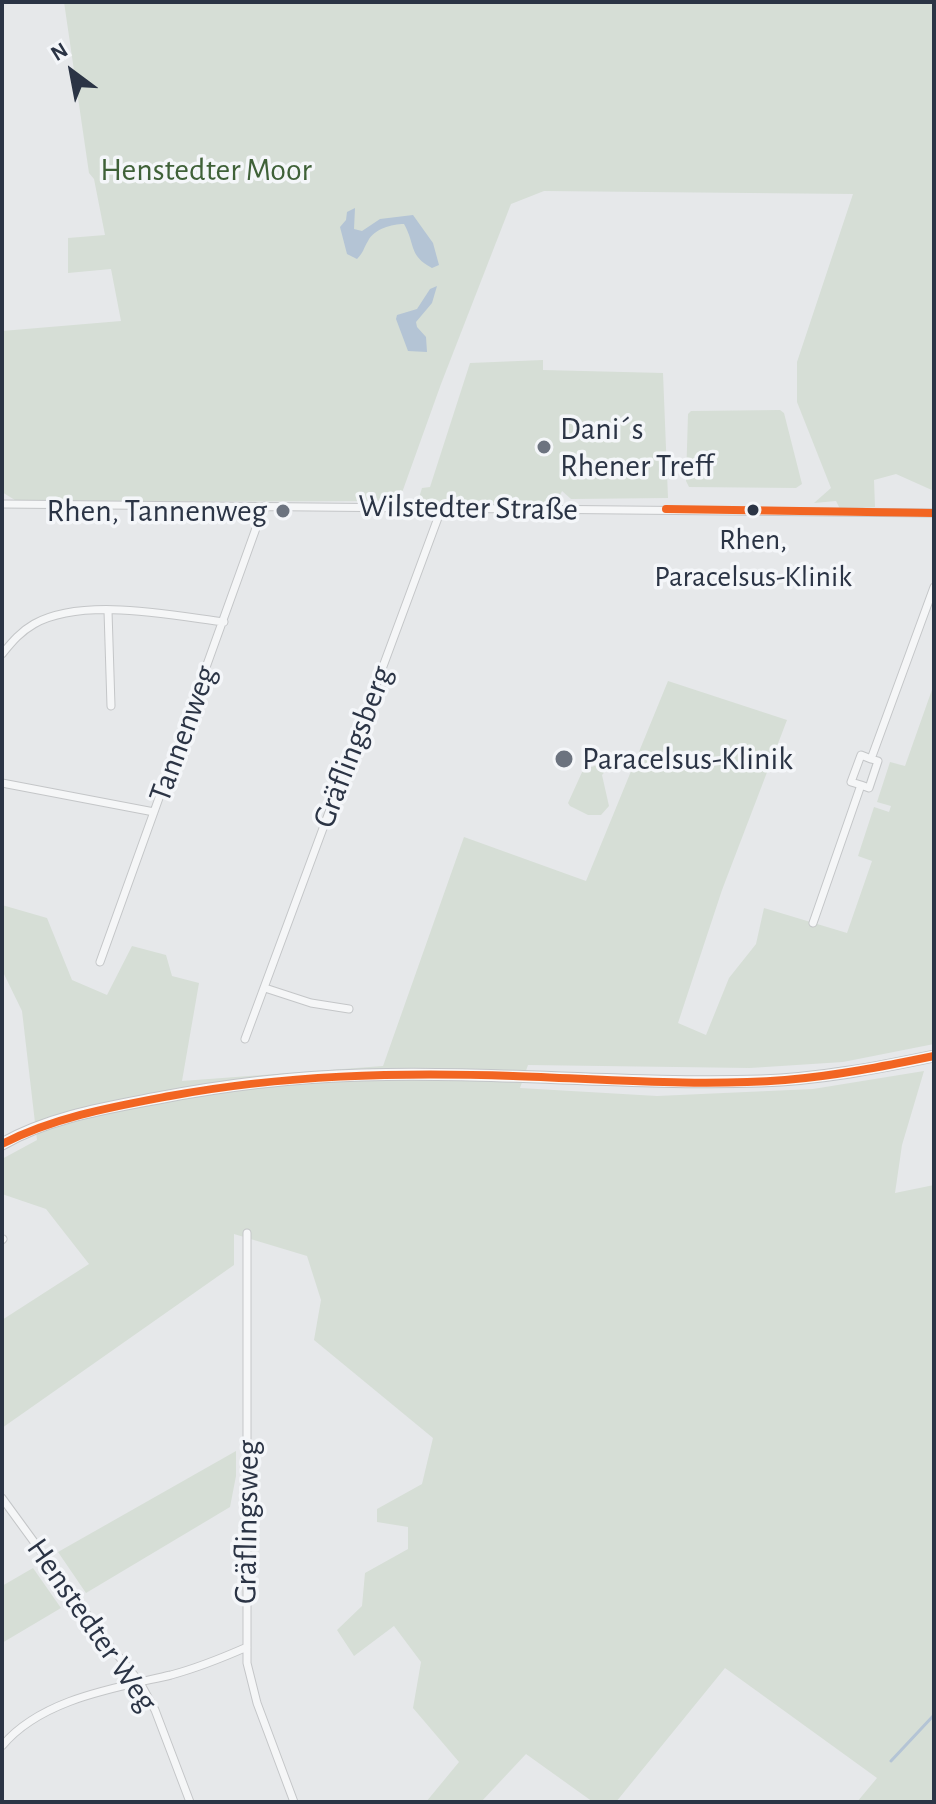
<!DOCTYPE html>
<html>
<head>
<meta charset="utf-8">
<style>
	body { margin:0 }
	#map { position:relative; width:936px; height:1804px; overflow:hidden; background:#e6e8ea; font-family:"Alegreya Sans",sans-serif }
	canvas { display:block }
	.frame { position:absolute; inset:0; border:4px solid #2b3445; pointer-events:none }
	.north { position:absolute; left:32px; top:32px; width:80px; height:80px; -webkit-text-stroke:6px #f4f6f9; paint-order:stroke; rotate:328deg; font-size:22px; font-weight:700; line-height:32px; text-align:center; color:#2b3445 }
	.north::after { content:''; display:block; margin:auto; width:28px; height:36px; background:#2b3445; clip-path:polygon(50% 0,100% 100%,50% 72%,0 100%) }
</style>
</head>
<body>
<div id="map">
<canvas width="936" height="1804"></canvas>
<div class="frame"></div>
<div class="north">N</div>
</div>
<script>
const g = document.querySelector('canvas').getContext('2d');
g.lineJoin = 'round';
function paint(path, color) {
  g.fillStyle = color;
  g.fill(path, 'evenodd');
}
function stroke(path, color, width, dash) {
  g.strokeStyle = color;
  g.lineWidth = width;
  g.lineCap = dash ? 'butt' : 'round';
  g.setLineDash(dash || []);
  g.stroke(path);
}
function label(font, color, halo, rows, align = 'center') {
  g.font = font + ' "Alegreya Sans",sans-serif';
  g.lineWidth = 7;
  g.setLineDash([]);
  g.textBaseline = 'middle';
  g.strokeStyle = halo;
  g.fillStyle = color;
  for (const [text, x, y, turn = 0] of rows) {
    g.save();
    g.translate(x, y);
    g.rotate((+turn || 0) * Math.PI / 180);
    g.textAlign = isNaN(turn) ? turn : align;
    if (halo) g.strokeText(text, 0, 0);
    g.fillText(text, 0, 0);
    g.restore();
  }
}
const green = new Path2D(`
	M64,2H934V491L896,474L874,480L875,507L840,509L836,501L814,503L831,488L797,402V362L853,194L544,191L511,204L441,384L399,501L18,502L2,492V331L121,321L111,269L68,273V238L105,235L94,179L89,173Z
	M543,360V370L663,373L668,498L571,499L562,491L556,504L476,505L418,501L422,488L430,487L470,363Z
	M780,410L784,413L802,484L796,488L689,487L686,481L688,414L691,411Z
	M668,681L787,720L722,890L678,1023L706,1035L729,978L756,944L764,908L847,933L872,861L858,856L874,807L889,812L891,806L877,802L890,762L905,766L934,684V1044L843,1062L750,1068L528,1065L520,1088L657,1096L813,1089L924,1071L902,1145L895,1193L934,1185V1802H857L877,1778L725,1668L616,1802H593L526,1754L481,1802H426L459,1762L413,1708L421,1662L394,1626L354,1656L337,1630L362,1606L365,1573L408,1549V1527L377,1522V1509L422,1484L433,1438L314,1340L321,1300L307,1256L234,1234V1265L2,1428V1320L89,1264L46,1209L2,1194V1159L37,1140L22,1011L2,970V905L47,918L72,980L107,995L132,946L166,955L172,976L199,983L182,1081L383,1066L464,837L586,881Z
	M617,758L602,775L609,806L601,815H588L570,806L568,803L583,770Z
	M236,1451V1476L230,1507L86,1593L58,1552Z
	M33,1568L61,1608L2,1643V1586Z`);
const water = new Path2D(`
	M355,208L354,229L362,231L380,219L413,215L433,243L439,265L432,268C408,255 416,245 404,224C392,224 374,229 368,241C363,249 364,252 357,259L347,254L340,227L346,220L347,212Z
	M437,286L432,303L416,322L417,327L426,337L427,352L408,351L396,319L397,315L417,309L430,289Z`);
const stream = new Path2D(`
	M891,1761L934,1715`);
const minor = new Path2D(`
	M2,504L934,513
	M108,611L111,706
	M2,654C12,642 20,632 34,624C83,597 170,615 224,622
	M2,783L154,812
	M861,785L869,788L878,761L871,759
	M813,923L861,785L851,782L861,755L871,759L934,587
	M100,962L264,506
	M265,988L311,1003L349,1009
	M245,1039L442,507
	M247,1233V1663L257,1703L294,1802
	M2,1240L3,1239
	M2,1498L110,1646L139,1681L155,1710L190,1802
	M2,1746C41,1699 115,1688 171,1675C197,1668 222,1658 247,1647`);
const primary = new Path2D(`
	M2,1144C49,1117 106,1108 158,1098C225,1085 293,1077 362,1075C495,1071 628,1085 761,1081C819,1079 877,1068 934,1056`);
const bus1 = new Path2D(`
	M666,509L934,513
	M2,1144C55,1117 112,1107 170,1096C283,1075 398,1072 513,1076C603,1079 695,1087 785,1080C835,1076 885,1066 934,1056`);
const markers = [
	[544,447,8,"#6c737f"],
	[753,510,7,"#2b3445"],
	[283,511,8,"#6c737f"],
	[564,759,10,"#6c737f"]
];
const busNames = [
	["Rhen,",753,540],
	["Paracelsus-Klinik",753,577]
];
const parkNames = [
	["Henstedter Moor",206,170]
];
const poiNames = [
	["Dani´s",560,429],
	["Rhener Treff",560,466],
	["Rhen, Tannenweg",267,511,"right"],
	["Paracelsus-Klinik",582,759]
];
const streetNames = [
	["Wilstedter Straße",468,508,1],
	["Tannenweg",183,734,-70],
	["Gräflingsberg",353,747,-69],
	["Gräflingsweg",247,1522,-89],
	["Henstedter Weg",92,1625,55]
];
paint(green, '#d6ded6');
paint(water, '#b4c4d5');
stroke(stream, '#b4c4d5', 3);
stroke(minor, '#c4c6c8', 9);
stroke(primary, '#c2c5c8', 13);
stroke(minor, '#f5f6f7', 7);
stroke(primary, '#f8f8f8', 11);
stroke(bus1, '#f26522', 8);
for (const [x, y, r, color] of markers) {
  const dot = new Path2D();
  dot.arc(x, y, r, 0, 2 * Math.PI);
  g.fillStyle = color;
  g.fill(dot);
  stroke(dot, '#f4f6f9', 3);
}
label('30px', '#2b3445', '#f4f6f9', busNames);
label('32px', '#3f6138', '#f4f6f9', parkNames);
label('32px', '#2b3445', '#f4f6f9', poiNames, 'left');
label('32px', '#2b3445', '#f4f6f9', streetNames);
</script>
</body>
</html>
